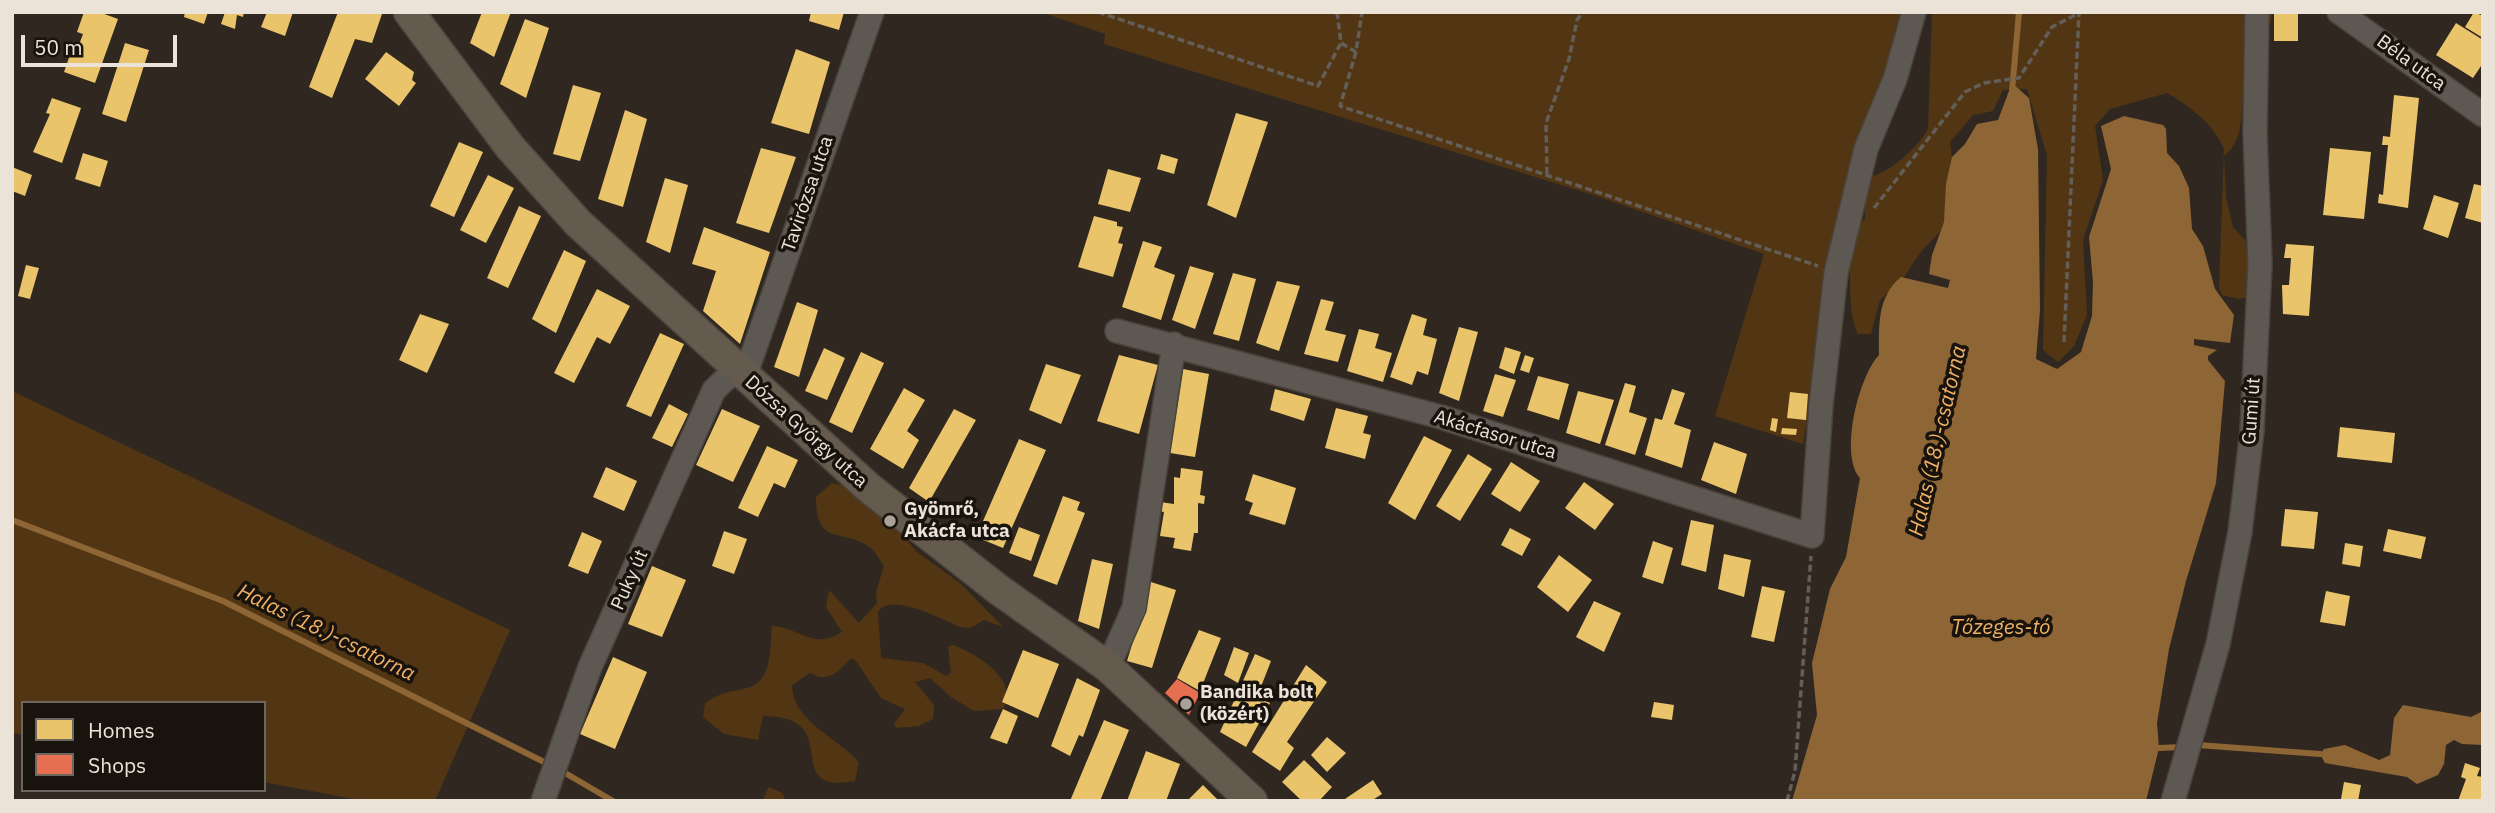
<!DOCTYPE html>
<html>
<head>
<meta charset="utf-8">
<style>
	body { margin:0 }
	#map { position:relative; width:2495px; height:813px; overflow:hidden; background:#302820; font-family:"IBM Plex Sans",sans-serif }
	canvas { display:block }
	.frame { position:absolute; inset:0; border:14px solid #ebe2d8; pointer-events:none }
	.legend { position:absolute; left:21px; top:701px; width:245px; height:91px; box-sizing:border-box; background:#19130d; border:2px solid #6d665e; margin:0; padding:9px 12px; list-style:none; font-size:21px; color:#ebe2d8 }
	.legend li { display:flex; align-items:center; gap:14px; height:35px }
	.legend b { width:35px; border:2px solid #6d665e }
	.scale { position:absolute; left:21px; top:35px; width:156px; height:32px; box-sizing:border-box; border:4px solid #ebe2d8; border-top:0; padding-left:9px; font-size:21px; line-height:24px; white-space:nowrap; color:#ebe2d8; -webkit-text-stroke:5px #19130d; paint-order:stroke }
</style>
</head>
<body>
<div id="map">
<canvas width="2495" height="813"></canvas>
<div class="frame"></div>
<ul class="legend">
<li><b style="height:19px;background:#e9c46a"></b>Homes</li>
<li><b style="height:19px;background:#e76f51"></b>Shops</li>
</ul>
<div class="scale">50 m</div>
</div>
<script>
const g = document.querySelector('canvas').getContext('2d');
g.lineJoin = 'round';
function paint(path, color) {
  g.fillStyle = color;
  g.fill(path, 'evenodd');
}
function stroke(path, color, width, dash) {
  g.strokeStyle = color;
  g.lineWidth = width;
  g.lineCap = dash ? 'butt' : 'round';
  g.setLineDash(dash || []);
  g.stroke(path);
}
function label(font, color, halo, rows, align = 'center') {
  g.font = font + ' "IBM Plex Sans",sans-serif';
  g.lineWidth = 7;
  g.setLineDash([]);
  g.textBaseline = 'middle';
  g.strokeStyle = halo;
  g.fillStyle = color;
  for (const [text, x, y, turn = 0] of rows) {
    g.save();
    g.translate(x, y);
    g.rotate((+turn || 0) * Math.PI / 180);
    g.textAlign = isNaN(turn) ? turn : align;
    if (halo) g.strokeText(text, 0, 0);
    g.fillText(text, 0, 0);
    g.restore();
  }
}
const green = new Path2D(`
	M1041,12H1914L1830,276L1803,444L1715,416L1764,254L1594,195L1104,44L1105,34Z
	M1932,12H2272C2271,37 2255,56 2247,79C2237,106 2249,136 2224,156L2226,197L2233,227L2248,244L2259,275L2248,297L2239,299L2222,295L2219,288L2224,149C2214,124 2189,106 2167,93L2110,109L2095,126L2103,180L2083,240L2087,315L2074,346L2058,362L2043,350L2047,155L2027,89L2003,90L1993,111L1973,115L1950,142L1959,211L1920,253L1904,277L1880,300L1871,334H1858C1846,309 1852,268 1849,239L1865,218L1864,178C1884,178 1918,148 1928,129Z
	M12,391L510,630L435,801H364L264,782V703H23V735L12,733Z
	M832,483L845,486L868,503L897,528L917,552L960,583L1003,627L984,620L970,628L960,627C944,620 890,591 878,612L881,658L923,663L946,676L951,673L948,647L953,645C976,653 1021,681 1003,709L974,711L951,697L930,678L915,682L934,705L933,719L919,726L896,728L894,724L905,709L881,698L856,661L851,658C839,671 828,684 810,673L792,685C792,721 838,738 859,762L855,781C777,795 848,716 763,716L758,740L724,734L703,717L705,703C718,693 731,692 746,688C773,683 770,647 772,626C799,627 813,651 842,632L826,607L829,590L859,623L877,603L876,592L884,566C880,560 876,552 871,548C842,527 816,548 816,497Z
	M769,787L782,793L786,801H762Z`);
const water = new Path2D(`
	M2012,83L2029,98L2038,149L2040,310L2036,359L2057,369L2081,352L2092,316L2093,282L2089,237L2111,169L2101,126L2124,116L2163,125L2166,129L2167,153L2179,166L2189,188L2192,229L2203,246L2215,289L2234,315L2230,343L2194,339V345L2217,350L2208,356V360L2225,381L2216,483L2186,581L2169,649L2157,723L2159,748L2146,801H1792L1817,715L1812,663L1830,589L1846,557L1860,478C1839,454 1859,376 1879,355C1879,325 1877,297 1901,277L1948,288L1950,280L1929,274L1932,255L1944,222L1946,184L1952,157L1965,144L1977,124L1998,120Z
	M2403,705L2471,717L2483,711V745L2462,744L2454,740L2446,745L2444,764L2438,775L2417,784L2407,777L2325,763L2320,754L2324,749L2345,745L2379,760L2390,755L2394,718Z`);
const homes = new Path2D(`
	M84,12H99L118,19L95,83L64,72L72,49L77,50L83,34L77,32Z
	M185,12H208L204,24L184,17Z
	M225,12H244L243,17L237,15L235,29L221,24Z
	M267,12H293L285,36L261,27Z
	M338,12L382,14L372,43L355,39L332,98L309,87Z
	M482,12H511L494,57L470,43Z
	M811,12H844L839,30L809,21Z
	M2474,12L2483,16V38L2465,27Z
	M2274,14H2298V41H2274Z
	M525,19L549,28L526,98L500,84Z
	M2456,23L2483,40V63L2473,78L2436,55Z
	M125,43L149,50L126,122L102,114Z
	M796,49L830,62L809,134L771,123Z
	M386,52L414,72L412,80L416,83L399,106L365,79Z
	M573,85L601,93L580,161L553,154Z
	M2394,95L2419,98L2408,208L2378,203L2379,194L2383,195L2388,145H2382L2383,136L2390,137Z
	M52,98L81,108L62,163L33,152L50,114L46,113Z
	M625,110L647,119L623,207L598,199Z
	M1236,113L1268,122L1236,218L1207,205Z
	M459,142L483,152L454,217L430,206Z
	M761,148L796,157L769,233L736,223Z
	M2330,148L2371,152L2364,219L2323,215Z
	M83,153L108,161L100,187L75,179Z
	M1161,154L1178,159L1174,174L1157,169Z
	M12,167L32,175L25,196L12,191Z
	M1108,169L1141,178L1130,212L1098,204Z
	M488,175L514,188L486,243L460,230Z
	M665,178L688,185L670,253L646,242Z
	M2474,184L2483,186V223L2465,218Z
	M2434,195L2459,203L2448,238L2423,229Z
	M519,206L541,216L508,288L487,278Z
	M1094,216L1117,222V226L1123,227L1118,243L1123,244L1113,277L1078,267Z
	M704,227L770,252L740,344L703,311L716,271L692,264Z
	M1143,241L1162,247L1154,267L1175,275L1161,320L1122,307Z
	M2286,244L2314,246L2309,316L2283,314L2282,285H2289L2291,258H2284Z
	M564,250L586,261L556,333L532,319Z
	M26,265L39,268L30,299L18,296Z
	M1190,266L1214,273L1195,329L1172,320Z
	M1233,273L1256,279L1239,341L1213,334Z
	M1277,281L1300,286L1279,351L1256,343Z
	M597,289L630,306L610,344L597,337L574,383L554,373Z
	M1321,299L1334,302L1325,330L1346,335L1338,362L1304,354Z
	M797,302L818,310L799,377L774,367Z
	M420,314L449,324L427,373L399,360Z
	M1412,314L1427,319L1423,335L1437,339L1428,375L1417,371L1412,385L1390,377Z
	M1459,327L1478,332L1459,401L1439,393Z
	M1359,329L1379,334L1375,348L1392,353L1383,382L1347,371Z
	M660,333L684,344L651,417L626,406Z
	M1505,347L1521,352L1514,374L1499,368Z
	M824,348L845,358L827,400L805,391Z
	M861,352L884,363L852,433L829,422Z
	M1119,355L1158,365L1139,434L1097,421Z
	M1525,355L1534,358L1529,373L1520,370Z
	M1046,364L1081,375L1061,424L1029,410Z
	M1183,369L1209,374L1195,457L1170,453Z
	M1495,374L1516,380L1503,417L1483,411Z
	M1538,376L1569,384L1559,420L1527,410Z
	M1625,383L1636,386L1629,412L1647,418L1635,455L1605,445Z
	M904,388L925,400L907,431L919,440L903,469L870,449Z
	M1275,389L1311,399L1304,421L1270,410Z
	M1672,389L1685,393L1674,424L1691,430L1682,468L1645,455L1655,418L1662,420Z
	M1578,391L1614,400L1600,444L1566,433Z
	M1790,392L1808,394L1806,420L1787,418Z
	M669,404L688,414L672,447L652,438Z
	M1336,408L1368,416L1363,433L1371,435L1365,459L1325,448Z
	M722,409L760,426L733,482L696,465Z
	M954,409L976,420L929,502L909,488Z
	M1772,418L1778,419L1776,432L1770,430Z
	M2340,427L2395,433L2392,463L2337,457Z
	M1782,428L1797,429L1796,435L1781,434Z
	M1424,436L1452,450L1415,520L1388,503Z
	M1019,439L1046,450L1003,548L976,537Z
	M1714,442L1747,454L1736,494L1701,480Z
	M767,446L798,460L785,488L774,483L758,517L738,508Z
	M1468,454L1492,469L1460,521L1436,506Z
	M1511,462L1540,481L1520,512L1491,494Z
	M606,467L637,481L624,511L593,497Z
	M1181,468L1203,471L1200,495L1205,496L1204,504L1198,503V533H1194L1191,551L1173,548L1175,538L1160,536L1164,512L1159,511L1160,502L1174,504V477L1180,478Z
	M1253,474L1296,488L1285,525L1249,514L1253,503L1245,500Z
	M1584,482L1614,504L1595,530L1565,508Z
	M1063,496L1080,502L1077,510L1085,513L1057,585L1033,576Z
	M2285,509L2318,512L2314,549L2281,546Z
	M1691,520L1714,525L1706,572L1681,565Z
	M1019,527L1040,535L1031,561L1009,553Z
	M1510,528L1531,539L1522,556L1501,545Z
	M2388,529L2426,537L2421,559L2383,551Z
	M724,531L747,539L734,574L712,566Z
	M582,532L602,541L588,574L568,566Z
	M1653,541L1673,548L1663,584L1642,577Z
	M2345,543L2363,546L2360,567L2342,564Z
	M1724,554L1751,560L1744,597L1718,589Z
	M1559,555L1592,580L1568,612L1537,587Z
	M1092,559L1113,564L1099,629L1078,621Z
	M652,566L686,580L662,637L628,624Z
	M1151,582L1176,590L1152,668L1127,661Z
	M1762,586L1785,591L1774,642L1751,637Z
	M2326,591L2350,596L2345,626L2320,622Z
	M1594,601L1621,613L1604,652L1576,637Z
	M1199,630L1221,638L1200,691L1177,678Z
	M1234,647L1249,653L1238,683L1224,675Z
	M1023,650L1059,664L1038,718L1002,702Z
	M1255,654L1271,661L1257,697L1270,703L1246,747L1220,732Z
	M613,657L647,672L615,749L580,734Z
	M1306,665L1327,682L1287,742L1294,748L1280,771L1252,752Z
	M1077,678L1100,690L1083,737L1079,735L1070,756L1051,746Z
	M1654,702L1674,705L1672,720L1651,717Z
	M1003,709L1018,716L1007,744L990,738Z
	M1104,720L1129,730L1100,801H1070Z
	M1327,737L1346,753L1327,772L1311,755Z
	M1146,751L1180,764L1166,801H1127Z
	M1304,760L1332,787L1319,801H1302L1282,782Z
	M2465,763L2480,768L2477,776L2483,777V801H2458L2466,779L2461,777Z
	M1373,780L1382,794L1371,801H1342Z
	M2344,782L2361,785L2358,801L2341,799Z
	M1203,785L1219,801H1187Z`);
const shops = new Path2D(`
	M1177,679L1200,693L1189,715L1165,693Z`);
const stream = new Path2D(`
	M2012,91L2019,12
	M12,520L223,601L550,765
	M2198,745L2320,754
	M2159,748L2183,747
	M560,770L613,801`);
const path = new Path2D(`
	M1098,12L1318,86L1341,43
	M1337,12L1341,43L1356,52L1362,12
	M1356,52L1340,106L1818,266
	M1547,174L1546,123L1569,59L1577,20L1583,12
	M1874,208L1965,92L1984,83L2019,78L2052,27L2079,13
	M2064,342L2079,12
	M1787,801L1795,771L1811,556`);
const minor = new Path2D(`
	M2339,12L2483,115
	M1117,331L1441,417L1812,536L1821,405L1836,273L1866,149L1895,79L1914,12
	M745,376L872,12
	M1108,667L1134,608L1174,344
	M543,801L590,667L714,390L736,369
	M2173,801L2218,644L2240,532L2252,431L2260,264L2255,134L2257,12`);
const major = new Path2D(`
	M409,12L510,147L578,223L869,488L999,590L1108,667L1252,801`);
const markers = [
	[890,521,7,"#aaa198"],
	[1186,704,7,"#aaa198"]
];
const streetNames = [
	["Béla utca",2411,63,36],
	["Tavirózsa utca",808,194,-71],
	["Gumi út",2252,411,-86],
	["Dózsa György utca",806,432,42],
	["Akácfasor utca",1495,435,17],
	["Puky út",630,580,-66]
];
const poiNames = [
	["Gyömrő,",904,510],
	["Akácfa utca",904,532],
	["Bandika bolt",1200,693],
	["(közért)",1200,715]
];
const waterNames = [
	["Halas (18.)-csatorna",1938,441,-77],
	["Tőzeges-tó",2001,628],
	["Halas (18.)-csatorna",326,633,26]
];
paint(green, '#523613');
paint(water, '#8e6535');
paint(homes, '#e9c46a');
paint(shops, '#e76f51');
stroke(stream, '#8e6535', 6);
stroke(minor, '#4a433c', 26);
stroke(major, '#4a433c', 33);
stroke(path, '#645e59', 3.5, [7, 3.5]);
stroke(minor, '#5d5851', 23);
stroke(major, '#645a4e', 30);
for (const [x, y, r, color] of markers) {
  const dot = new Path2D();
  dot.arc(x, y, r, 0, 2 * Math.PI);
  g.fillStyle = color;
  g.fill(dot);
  stroke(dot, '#19130d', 2.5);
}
label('19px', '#ebe2d8', '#19130d', streetNames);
label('bold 19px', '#ebe2d8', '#19130d', poiNames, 'left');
label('italic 21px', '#f0b065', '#19130d', waterNames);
</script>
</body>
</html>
